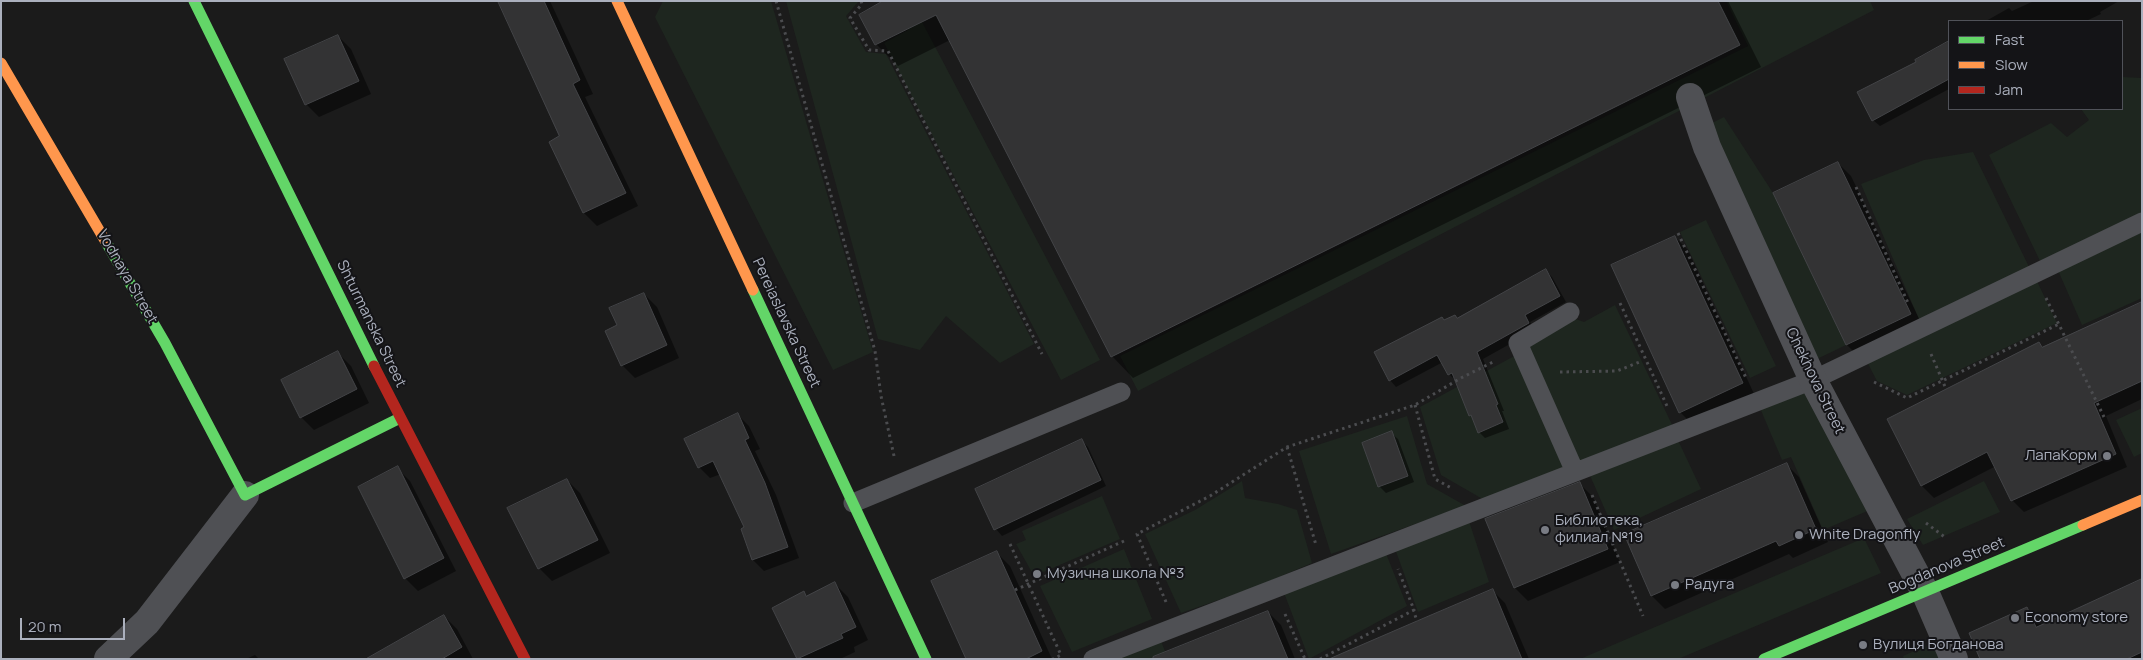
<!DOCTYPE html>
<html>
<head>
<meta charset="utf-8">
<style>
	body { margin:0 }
	#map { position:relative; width:2143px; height:660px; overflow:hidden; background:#1b1b1b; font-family:Manrope,sans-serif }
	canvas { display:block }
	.frame { position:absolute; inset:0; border:2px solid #abb0bd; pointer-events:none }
	.legend { position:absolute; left:1948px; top:20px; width:175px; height:90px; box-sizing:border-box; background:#141417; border:1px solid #505259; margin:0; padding:6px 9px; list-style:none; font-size:15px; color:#abb0bd }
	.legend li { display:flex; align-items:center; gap:10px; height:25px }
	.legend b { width:25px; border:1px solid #505259 }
	.scale { position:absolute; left:20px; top:618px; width:105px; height:22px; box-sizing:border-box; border:2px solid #abb0bd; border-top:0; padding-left:6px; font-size:15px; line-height:18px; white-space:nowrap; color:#abb0bd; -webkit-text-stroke:4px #141417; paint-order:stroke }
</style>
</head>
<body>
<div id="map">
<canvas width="2143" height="660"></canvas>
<div class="frame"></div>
<ul class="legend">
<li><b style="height:6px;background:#63d668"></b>Fast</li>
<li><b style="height:6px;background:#ff974d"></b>Slow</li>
<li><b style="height:6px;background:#b3261e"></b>Jam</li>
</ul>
<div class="scale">20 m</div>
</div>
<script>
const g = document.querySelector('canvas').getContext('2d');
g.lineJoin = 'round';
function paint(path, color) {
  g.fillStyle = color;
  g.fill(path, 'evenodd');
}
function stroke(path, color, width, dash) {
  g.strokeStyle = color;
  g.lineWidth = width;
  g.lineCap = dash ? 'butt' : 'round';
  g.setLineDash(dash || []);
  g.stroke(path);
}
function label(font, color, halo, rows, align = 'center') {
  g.font = font + ' Manrope,sans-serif';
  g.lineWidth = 4;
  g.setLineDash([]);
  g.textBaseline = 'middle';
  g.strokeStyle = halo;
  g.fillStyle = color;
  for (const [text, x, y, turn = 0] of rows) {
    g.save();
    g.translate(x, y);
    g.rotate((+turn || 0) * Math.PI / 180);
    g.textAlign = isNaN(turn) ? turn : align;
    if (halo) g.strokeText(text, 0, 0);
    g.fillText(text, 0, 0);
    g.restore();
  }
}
const green = new Path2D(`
	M663,1H771L873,352L833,370L655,17Z
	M786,1H859L846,16L866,52L886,54L1034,344L1000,363L946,316L920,350L878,339Z
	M893,1H911L1100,360L1061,380L884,43L908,30Z
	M1726,1H1870L1874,10L1138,391L1120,356L1748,46Z
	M2122,77L2142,78V215L2040,261L1989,155L2051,123L2067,137L2089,120L2081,109H2122Z
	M1724,117L1773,193L1846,345L1817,359L1708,125Z
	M1973,152L2031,271L1921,324L1861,184L1924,160Z
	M1706,220L1776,366L1750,378L1680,232Z
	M2142,229V298L2082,325L2057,268Z
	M2034,275L2057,323L1907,395L1877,381L1865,358Z
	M1615,305L1675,431L1577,468L1522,347L1573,318L1584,322Z
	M1518,354L1569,468L1486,501L1441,475L1420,407Z
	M1809,388L1872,509L1823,530L1791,457L1782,460L1760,408Z
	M2142,408V453L2134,457L2116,420Z
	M1407,416L1427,484L1466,506L1331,554L1299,451Z
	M1676,436L1701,489L1614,530L1588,471Z
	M1242,481L1245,498L1278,504L1297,510L1312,563L1253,588L1181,613L1145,534L1195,510Z
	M1984,481L2000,512L1923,545L1907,519Z
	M1102,496L1120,539L1034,576L1016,544L1026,540L1022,531Z
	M1468,518L1489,582L1418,612L1394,546Z
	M1864,538L1881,573L1678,659H1580Z
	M1124,549L1152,619L1072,652L1040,586Z
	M1385,551L1407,606L1309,659L1283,590Z
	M1161,641L1168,659H1113Z
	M1937,641L1945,659H1904L1903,656Z`);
const shadow = new Path2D(`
	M499,1H550L593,94L585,97L638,206L597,226L584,213L550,142L561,137Z
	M886,1H1728L1761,67L1133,378L1112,356L950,40L898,66L876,44L860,16Z
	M2034,1H2119L2100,12L2101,14L2086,21H1986L2009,8L2012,11Z
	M338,36L351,49L371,94L319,117L306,104Z
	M1949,44V89L1880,126L1873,120L1918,62L1917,60Z
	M1838,163L1851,176L1923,327L1860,358L1847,345Z
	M1675,237L1688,250L1755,396L1693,425L1680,412Z
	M1546,271L1552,277L1566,302L1530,322L1535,330L1483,359L1504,411H1502L1509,429L1485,438L1479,432L1455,380L1449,374L1443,362L1396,387L1390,380L1445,321L1457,319Z
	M644,294L657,307L679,358L635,378L622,365L618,326Z
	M2142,303V399L2106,416L2127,467L2024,512L2012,500L1996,466L1934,498L1922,486L2039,343L2044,348Z
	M338,353L351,366L369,403L314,430L301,417Z
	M738,415L749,426L760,449L755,451L776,495L799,558L764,571L753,560L742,529L746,528L721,474L710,478L699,467Z
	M1391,433L1398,439L1414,482L1386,493L1379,486Z
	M1081,440L1088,447L1106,486L1002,536L996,529Z
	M1786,464L1799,477L1828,542L1793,558L1789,554L1665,609L1652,596L1625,535Z
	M397,468L410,481L456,571L418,591L405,578Z
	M567,480L580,493L610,553L552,581L539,568Z
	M1580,484L1593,497L1620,562L1528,601L1515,588Z
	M997,553L1010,566L1052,659H967Z
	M2142,580V659H1982L2027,609L2043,625Z
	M835,584L848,597L868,640L854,647L855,652L840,659H798L774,608L804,593L808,597Z
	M1492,590L1505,603L1529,659H1332Z
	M1268,612L1281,625L1295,659H1187Z
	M444,616L457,629L473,659H386Z
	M255,655L259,659H246Z`);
const building = new Path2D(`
	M498,1H544L580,80L573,84L626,193L583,213L549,142L559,136Z
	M883,1H1718L1740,45L1111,357L936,15L875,45L859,15Z
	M338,35L359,81L305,105L284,59Z
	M1949,41V79L1872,121L1857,92L1916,62L1915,60Z
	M1838,162L1911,314L1846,345L1773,193Z
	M1675,236L1743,383L1679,413L1611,265Z
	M1546,269L1560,296L1525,315L1529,323L1477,352L1498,404L1496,405L1503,422L1478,433L1471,415L1469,416L1452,373L1448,375L1437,355L1389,381L1374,352L1442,317L1444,320L1455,315L1457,318Z
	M644,293L667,345L621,366L605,331L617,325L609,308Z
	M2142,302V381L2094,403L2116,454L2011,501L1987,452L1921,486L1887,419L2039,342L2042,347Z
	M338,351L357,389L300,418L281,380Z
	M738,413L749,438L745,440L765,483L788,547L752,560L741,529L744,527L713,461L698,468L684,439Z
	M1392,431L1408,476L1378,487L1362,443Z
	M1082,439L1101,480L994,530L975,489Z
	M1787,463L1816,529L1779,546L1776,541L1651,596L1624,534Z
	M398,466L444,558L404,579L358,487Z
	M567,479L598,540L538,569L507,508Z
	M1580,482L1608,549L1514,588L1485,519Z
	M997,551L1042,651L1026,659H966L931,581Z
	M2142,579V652L2127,659H1980L1969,633L2027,607L2036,627Z
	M835,582L856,627L841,634L843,638L797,659L772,608L804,591L806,596Z
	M1493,589L1522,659H1329L1417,621Z
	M1268,611L1288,659H1153V657Z
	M444,615L462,647L442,659H366Z`);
const path = new Path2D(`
	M776,1L875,351L881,396L894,456
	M861,1L862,4L850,18L869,50L888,51L1042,354
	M1856,187L1908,303
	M1678,233L1746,378
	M2046,298L2104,417
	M1620,303L1667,406
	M1931,354L1946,389
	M1560,372L1617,371L1642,361
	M1874,382L1907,398L2059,324
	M1415,405L1435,479L1453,489
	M1287,447L1316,545
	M1592,495L1643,616
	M1926,523L1946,538
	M1010,544L1061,655L1053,659
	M1015,590L1124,541
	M1166,602L1137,534L1210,496L1287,447L1415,405L1461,378L1495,361
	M1413,609L1417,621
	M1285,614L1305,659
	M1320,659L1414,610L1398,569`);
const lane = new Path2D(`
	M1570,312L1518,343L1575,472
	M853,503L1121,392
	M1093,659L1813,380L2142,222`);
const street = new Path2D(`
	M1690,97L1707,147L1813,380L1925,592L1954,659
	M108,659L147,622L245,495`);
const fast = new Path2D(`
	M194,1L374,366
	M106,242L165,343L245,495L400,418
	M753,290L926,659
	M1764,659L2083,525`);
const slow = new Path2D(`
	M617,1L753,290
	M1,63L106,242
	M2083,525L2142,500`);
const jam = new Path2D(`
	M374,366L525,659`);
const markers = [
	[2107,456,5,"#797c84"],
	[1545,530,5,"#797c84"],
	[1799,535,5,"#797c84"],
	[1037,574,5,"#797c84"],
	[1675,585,5,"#797c84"],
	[2015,618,5,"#797c84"],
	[1863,645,5,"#797c84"]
];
const streetNames = [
	["Vodnaya Street",127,277,60],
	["Pereiaslavska Street",786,323,65],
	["Shturmanska Street",371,324,64],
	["Chekhova Street",1815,381,64],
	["Bogdanova Street",1947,566,-23]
];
const poiNames = [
	["ЛапаКорм",2097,456,"right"],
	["Библиотека,",1555,521],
	["филиал №19",1555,538],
	["White Dragonfly",1809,535],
	["Музична школа №3",1047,574],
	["Радуга",1685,585],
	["Economy store",2025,618],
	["Вулиця Богданова",1873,645]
];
paint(green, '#1e261f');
paint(shadow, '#0007');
paint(building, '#333334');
stroke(building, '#434447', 1);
stroke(path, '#4b4c4f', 3, [2.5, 4]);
stroke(lane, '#4f5054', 19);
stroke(street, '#4f5054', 28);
stroke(fast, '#63d668', 11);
stroke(slow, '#ff974d', 11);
stroke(jam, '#b3261e', 11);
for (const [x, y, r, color] of markers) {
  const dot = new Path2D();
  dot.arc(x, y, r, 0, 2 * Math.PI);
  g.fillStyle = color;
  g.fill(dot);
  stroke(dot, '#141417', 2);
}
label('15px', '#abb0bd', '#141417', streetNames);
label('15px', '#abb0bd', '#141417', poiNames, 'left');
</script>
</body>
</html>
